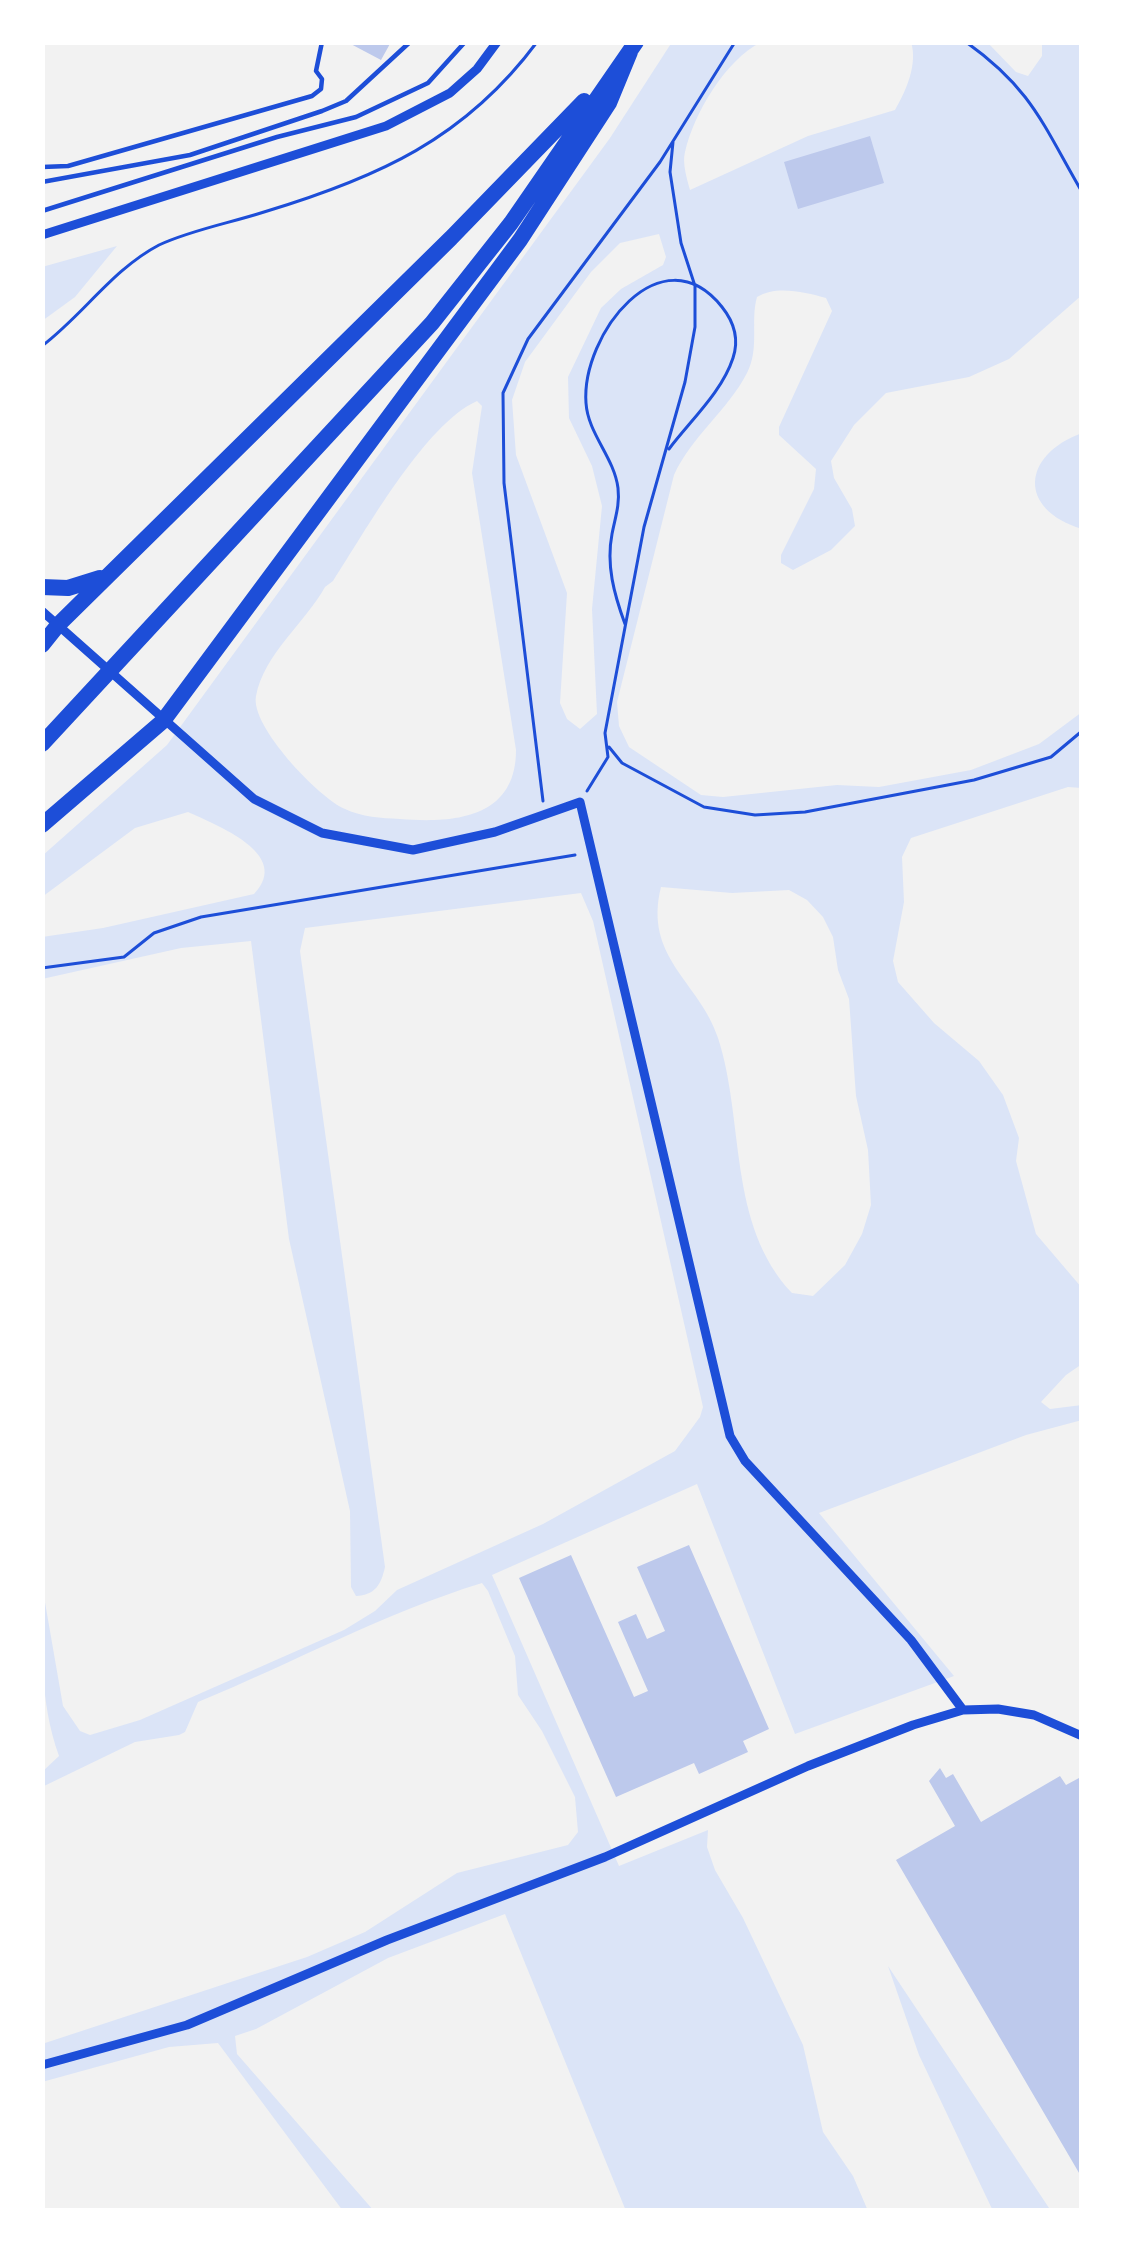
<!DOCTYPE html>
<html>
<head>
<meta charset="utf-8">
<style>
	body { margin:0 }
	#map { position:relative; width:1124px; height:2253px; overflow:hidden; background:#f2f2f2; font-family:"Work Sans",sans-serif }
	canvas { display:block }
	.frame { position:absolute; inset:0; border:45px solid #fff; pointer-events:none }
</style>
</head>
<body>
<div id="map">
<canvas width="1124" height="2253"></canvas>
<div class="frame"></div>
</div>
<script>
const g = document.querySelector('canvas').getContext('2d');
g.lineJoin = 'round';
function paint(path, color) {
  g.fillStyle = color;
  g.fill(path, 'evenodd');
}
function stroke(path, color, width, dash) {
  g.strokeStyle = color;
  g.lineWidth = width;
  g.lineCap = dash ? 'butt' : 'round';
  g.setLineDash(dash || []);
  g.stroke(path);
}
const green = new Path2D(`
	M672,42H761C725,61 694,113 685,152C682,163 687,179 690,190L808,136L895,110C906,91 918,64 911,42H987L1016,72L1028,76L1042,56V42H1082V295L1009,359L969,377L886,393L854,425L831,461L834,478L852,509L855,526L831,550L793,570L781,563V555L814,489L816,469L779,435V427L832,311L826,298C805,292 776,285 757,297C750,321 760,348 747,373C728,410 692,436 674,475L617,702L619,726L629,747L701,795L723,797L837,785L879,787L971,770L1039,744L1082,712V788L1068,787L911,838L902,857L904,902L893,961L898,982L934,1023L979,1061L1003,1095L1019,1138L1016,1161L1036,1234L1082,1288V1364L1066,1375L1041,1402L1050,1409L1082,1405V1420L1026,1435L819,1513L954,1676L795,1734L697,1484L492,1575L619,1866L708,1830L707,1847L715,1870L743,1918L803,2045L823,2132L853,2176L868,2211H626L505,1914L388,1958L256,2029L235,2036L237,2054L374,2211H343L218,2043L169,2047L42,2082V2044L307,1957L365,1932L457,1873L568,1845L578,1832L575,1797L542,1731L518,1695L515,1656L488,1591L482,1583C384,1613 293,1663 198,1702L185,1732L179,1735L135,1742L42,1787V1772L59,1756C39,1700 42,1645 42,1585L63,1706L80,1731L90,1735L140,1720L344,1630L375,1611L397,1590L543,1524L675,1451L700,1417L703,1407L593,921L581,893L305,928L300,951L385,1567C381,1585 375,1595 356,1596L351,1587L350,1511L289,1239L251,941L181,948L42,979V937L103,928L254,894C293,854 216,825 188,812L135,828L42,897V856L167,745L610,138ZM659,234L666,257L663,265L621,289L601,308L568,377L569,418L592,466L602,506L592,609L597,714L580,729L567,719L560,703L567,593L516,455L512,400L525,362L591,272L620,243ZM477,401L482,406L472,473L516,750C516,820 451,823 400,819C381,818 362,817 345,809C319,798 250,726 256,696C264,654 305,623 325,587L333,581C365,532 425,424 477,401ZM661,887L732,893L789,890L807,900L823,917L833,937L838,970L849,999L856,1096L868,1150L871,1205L862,1234L845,1265L813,1296L792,1293C727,1224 745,1121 718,1038C700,982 643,958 661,887Z
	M117,246L75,297L42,321V267Z
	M1082,433V529C1017,509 1022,455 1082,433Z
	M888,1966L1051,2211H993L919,2055Z`);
const building = new Path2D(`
	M347,42H391L381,60Z
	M870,136L884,183L798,209L784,162Z
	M689,1545L769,1729L743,1741L748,1752L699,1774L694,1763L616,1797L519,1578L571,1555L634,1697L648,1691L618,1622L636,1614L647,1639L665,1631L637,1567Z
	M940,1768L946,1778L953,1774L981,1822L1060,1776L1066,1785L1079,1778L1082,1783V2178L896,1860L955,1826L929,1781Z`);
const path = new Path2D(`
	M966,42C1032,89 1043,125 1082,192
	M42,346C83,315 113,269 159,245C191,230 230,223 264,212C377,178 465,139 537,42
	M625,624C614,594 606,565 612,534C615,518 620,505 618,488C614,457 588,434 586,403C581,335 661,231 722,307C734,322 739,340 733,358C722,392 690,421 669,449
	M609,747L622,763L704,807L755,815L805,812L974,780L1051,757L1082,731
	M587,791L608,757L605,733L644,527L685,382L695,327V286L681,243L670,172L673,142
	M543,801L504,483L503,393L528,339L660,162L735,42
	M42,968L124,957L154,933L201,917L575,855`);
const service = new Path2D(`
	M42,167L68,166L312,96L321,89L322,79L316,71L322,42
	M42,182L190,155L322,111L346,101L410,42
	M42,211L277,137L356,117L428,83L465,42`);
const minor = new Path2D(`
	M42,235L386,126L450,93L477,69L497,42
	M42,611L254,799L322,833L413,850L495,832L580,802L730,1436L745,1461L911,1640L963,1710
	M42,2065L187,2025L387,1940L605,1857L808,1766L913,1725L963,1710L998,1709L1034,1715L1082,1736`);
const trunk = new Path2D(`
	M42,587L68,588L100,578
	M42,645L58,625L451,238L584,101
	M42,744L432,323L511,223L636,42
	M42,825L163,721L520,240L609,103L630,52`);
paint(green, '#dbe4f7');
paint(building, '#bdc9ec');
stroke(path, '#1d4ed8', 3);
stroke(service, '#1d4ed8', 4.5);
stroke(minor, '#1d4ed8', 9);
stroke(trunk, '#1d4ed8', 16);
</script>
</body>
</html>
